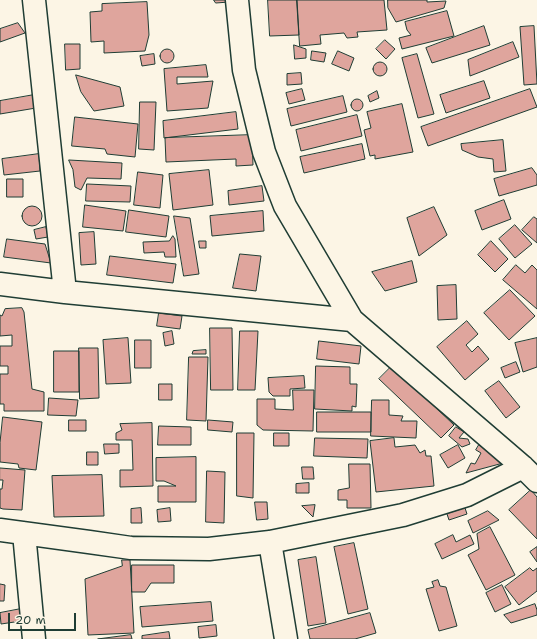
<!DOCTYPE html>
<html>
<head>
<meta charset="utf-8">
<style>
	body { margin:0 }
	#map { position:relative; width:537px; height:639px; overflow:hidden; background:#fcf5e5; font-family:"Shantell Sans",sans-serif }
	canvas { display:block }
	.scale { position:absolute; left:8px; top:613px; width:68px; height:18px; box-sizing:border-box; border:2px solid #1f3d34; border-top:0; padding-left:5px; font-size:12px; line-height:14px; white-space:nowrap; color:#1f3d34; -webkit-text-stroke:3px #fcf5e5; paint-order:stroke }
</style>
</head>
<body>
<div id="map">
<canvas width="537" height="639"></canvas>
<div class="scale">20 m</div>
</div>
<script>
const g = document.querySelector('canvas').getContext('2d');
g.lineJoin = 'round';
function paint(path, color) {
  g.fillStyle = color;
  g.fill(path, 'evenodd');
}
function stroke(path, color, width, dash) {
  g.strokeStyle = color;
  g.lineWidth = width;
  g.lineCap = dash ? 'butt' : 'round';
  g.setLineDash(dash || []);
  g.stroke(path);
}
const building = new Path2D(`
	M214,0H229V2L216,3Z
	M268,0H297L299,35L270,36Z
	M297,0H384L387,30L357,32L358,37L347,38L344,33L320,35L321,44L300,46Z
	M388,0H427V2L446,1L444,8L396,22L388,8Z
	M147,2L149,35L145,51L104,53V41L91,42L90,12L102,11V4Z
	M447,11L454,36L402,49L399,38L411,35L407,30L405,22Z
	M18,23L25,33L0,42V29Z
	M484,26L490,45L432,63L426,48Z
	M534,26L537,84L524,85L520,27Z
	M385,40L395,49L386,59L376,49Z
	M513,42L519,57L470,76L468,60Z
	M65,44H80V69L66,70Z
	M294,45L306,49V58L295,59Z
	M160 56a7 7 0 1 1 14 0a7 7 0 1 1-14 0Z
	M312,51L326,53L324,62L311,60Z
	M338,51L354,58L349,71L332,64Z
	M154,54L155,64L142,66L140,56Z
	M417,54L434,114L418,118L402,58Z
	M373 69a7 7 0 1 1 14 0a7 7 0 1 1-14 0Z
	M206,65L208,77H177V84L213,81L208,108L167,111L164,69Z
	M301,73L302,84L287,85V74Z
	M76,75L120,87L124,106L94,111L81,92Z
	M484,81L490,98L446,113L440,95Z
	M302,89L305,100L289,104L286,93Z
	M530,89L537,107L428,146L421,127Z
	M377,91L379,98L370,102L368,96Z
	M34,95L36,108L0,114V101Z
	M343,96L347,112L291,126L287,109Z
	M351 105a6 6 0 1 1 12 0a6 6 0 1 1-12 0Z
	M140,102H156L154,150L139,149Z
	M402,104L413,152L375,159V155L370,156L364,130L371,128L367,112Z
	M236,112L238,129L164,138L163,121Z
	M357,115L362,136L301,151L296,130Z
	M75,117L138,124L135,157L107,154L105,149L72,146Z
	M252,135L253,165L236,166V159L166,162L165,138Z
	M503,140L506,171L494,172L493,159L478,157L462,150L461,144Z
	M362,144L365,159L304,173L300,157Z
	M39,154L40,171L4,175L2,159Z
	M69,160L122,163L121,179L87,178L81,190L75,187L73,170Z
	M532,168L537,175V185L499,196L494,179Z
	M209,170L213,205L173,210L169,174Z
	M138,172L163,175L160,208L134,205Z
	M7,179H23V197H7Z
	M87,184L131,186L130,202L86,201Z
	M262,186L264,201L229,205L228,191Z
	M504,200L511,219L482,230L475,211Z
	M85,205L126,211L123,231L83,227Z
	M22 216a10 10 0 1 1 20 0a10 10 0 1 1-20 0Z
	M434,207L447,235L419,256L407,218Z
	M129,210L169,216L166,237L126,232Z
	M263,211L264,231L212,236L210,216Z
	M174,216L190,218L199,274L184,276Z
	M534,217L537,219V243L522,230Z
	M515,225L532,244L515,258L499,239Z
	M46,227L48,237L36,239L34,230Z
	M94,232L96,264L81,265L79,233Z
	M173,236L175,239L176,257H165L164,252L144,253L143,242L169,241Z
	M7,239L45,244L51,263L4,257Z
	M199,241H206V248H200Z
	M491,241L508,259L495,272L478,255Z
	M240,254L261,256L256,291L233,288Z
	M110,256L176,264L173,283L107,275Z
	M412,261L417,282L385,291L372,272Z
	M516,265L525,273L532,265L537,270V309L503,280Z
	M456,285L457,319L438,320L437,286Z
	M510,290L535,316L509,340L484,313Z
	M22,308L24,312L32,389L44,392V411H4V404H0V374H8V366H0V346H12V335L0,336V315L2,316L5,309Z
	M159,313L182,316L180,329L157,326Z
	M467,321L478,334L466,345L472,352L478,346L489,359L465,380L437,347Z
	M210,328H232L233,390H211Z
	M172,331L174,344L165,346L163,333Z
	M240,331H258L255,390H238Z
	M128,338L131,383L106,384L103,340Z
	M537,338V367L523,372L515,343Z
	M135,340H151V368H135Z
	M319,341L361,346L359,364L317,359Z
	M79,348H98L99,398L80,399Z
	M206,350V354H192L193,351Z
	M54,351H79V392H54Z
	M189,357H208L206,421L187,420Z
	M516,362L520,372L505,378L501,368Z
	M316,366L350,367V384H357L356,407L352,406V411L315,409Z
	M392,366L454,425L441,438L379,379Z
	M304,376L305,388L290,389V396H273L269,392L268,378Z
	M499,381L520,407L506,418L485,391Z
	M159,384H172V400H159Z
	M293,390H314L313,431L263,430L257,425V399H275V409L293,410Z
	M49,398L78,400L76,416L48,415Z
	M372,400H389V415L403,416L401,421H417L416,438L371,436Z
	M317,412H371V432H317Z
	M3,417L42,422L36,470L19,468L18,464L0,462V443Z
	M69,420H86V431H69Z
	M208,420L233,422L232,432L208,430Z
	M152,423L153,486L120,487V470H133L132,440H116V433L122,430L120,424Z
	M159,426L191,427V445H158Z
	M456,427L464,432L459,438L468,439L470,444L462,447L449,436Z
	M237,433H254L253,498L237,496Z
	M274,433H289V446H274Z
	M315,438L368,439L367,458L314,456Z
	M394,438L395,447L415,445L420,453L425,450L426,456H431L434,486L376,492L370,441Z
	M104,444H119V453L105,454Z
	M458,445L465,458L448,468L440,455Z
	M479,445L507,462L466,473L471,463L475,464L481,453L476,450Z
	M87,452H98V465H87Z
	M196,457V502H158V486H176L164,481H156V458Z
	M349,464H370L371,508H347V500H338V490L349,488Z
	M302,467H313L314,479H303Z
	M0,468L25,470L22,510L3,509L0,508V489H2L3,480H0Z
	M207,471L225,472L224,523L206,522Z
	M102,475L104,516L54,517L52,476Z
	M309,483V493H296V484Z
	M531,490L537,497V539L509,510Z
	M255,502H267L268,519L257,520Z
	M315,505L313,517L302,506Z
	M141,508L142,523H131V509Z
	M170,508L171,521L158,522L157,510Z
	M465,508L467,514L449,520L447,514Z
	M488,511L499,520L473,533L468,521Z
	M490,527L515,575L486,590L468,555L479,549L477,534Z
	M453,535L456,542L470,535L474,544L442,559L435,544Z
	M354,543L368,609L348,614L334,547Z
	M537,547V562L530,552Z
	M316,557L326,623L308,626L298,560Z
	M122,560H130L134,633L88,635L85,579L122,566Z
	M132,565H174V583H151L145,592H132Z
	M530,568L533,571L537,568V591L519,605L505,587Z
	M438,580L440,586L446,587L457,626L439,631L426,589L434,587L432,582Z
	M0,584L5,585L4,601H0Z
	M502,585L511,604L495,612L486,593Z
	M211,602L213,621L142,627L140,607Z
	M535,604L537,610V615L511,623L504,615Z
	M26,608L28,620L1,624L0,613Z
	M370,613L376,633L355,639H310L308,630Z
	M216,625L217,636L199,638L198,627Z
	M169,632L170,639H142V636Z
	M131,635L132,639H98Z`);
const street = new Path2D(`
	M34,0L65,292
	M237,0L244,70L264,152L285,206L352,320L523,467L537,481
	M0,284L65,292L352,320
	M0,530L89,542L131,548L209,549L270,542L403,515L467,495L523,467
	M24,533L34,639
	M270,542L286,639`);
paint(building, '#dfa59d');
stroke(building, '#1f3d34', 1);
stroke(street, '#1f3d34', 25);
stroke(street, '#fcf5e5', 22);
</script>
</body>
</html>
